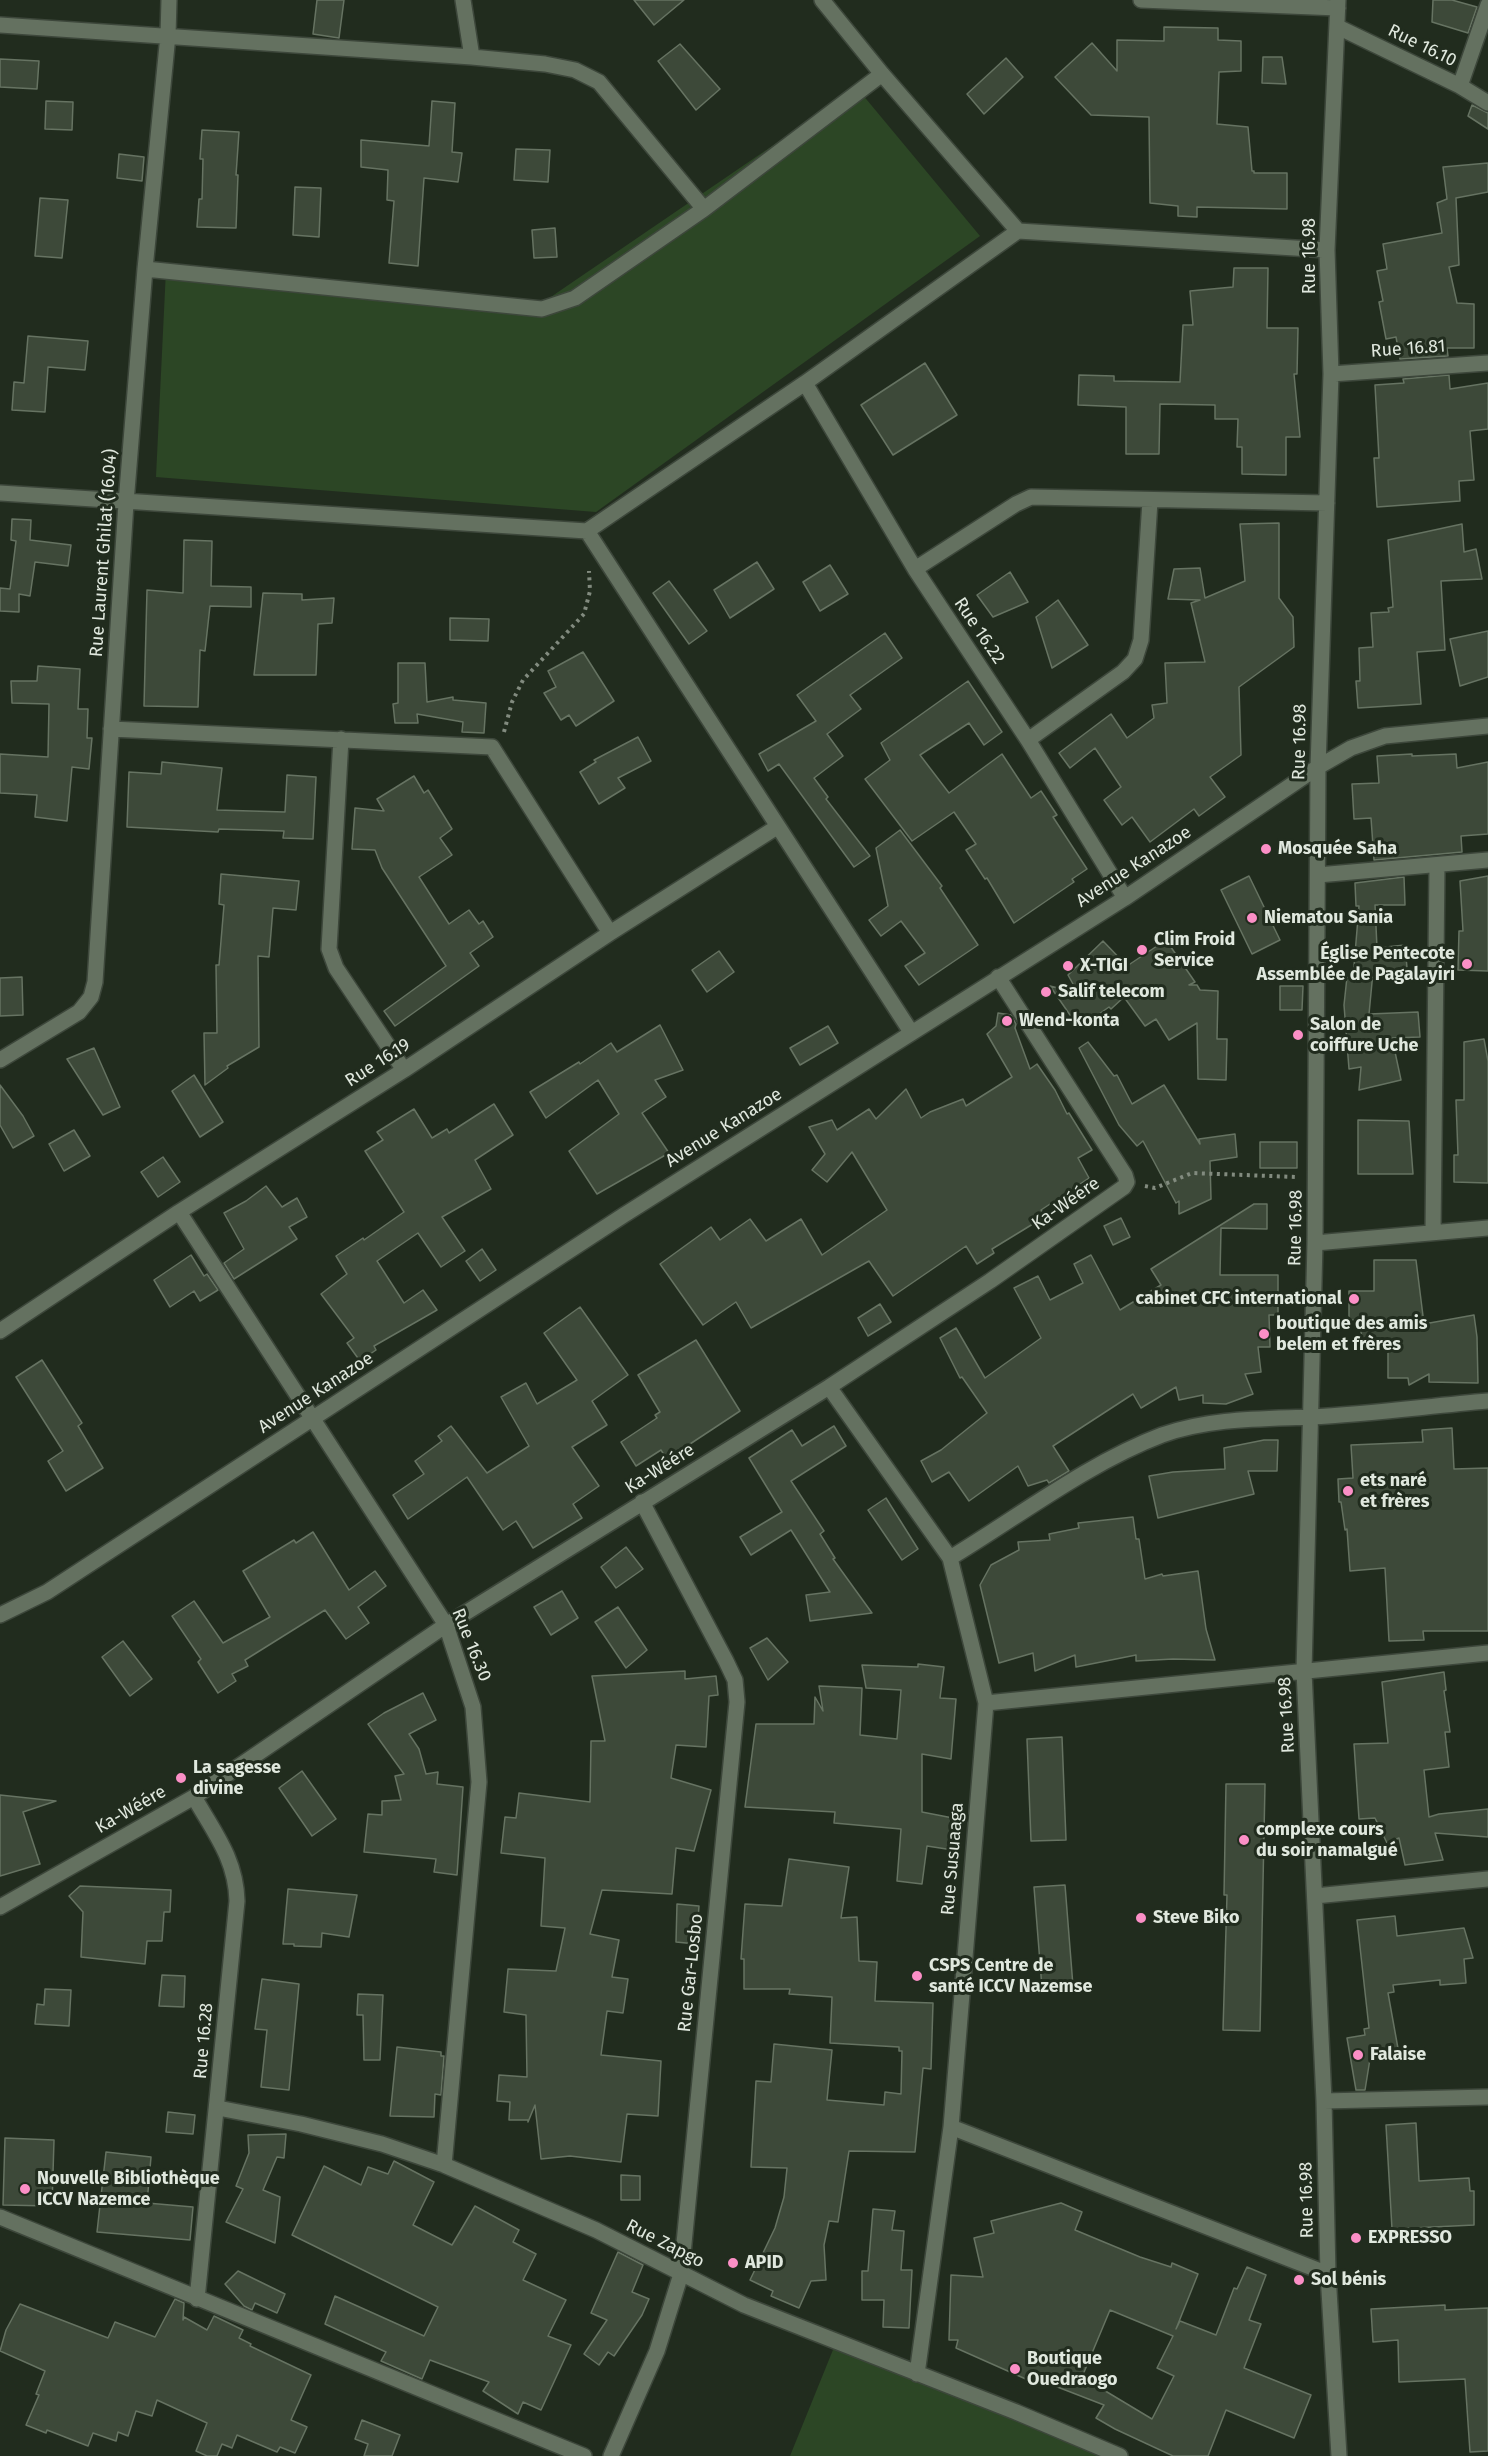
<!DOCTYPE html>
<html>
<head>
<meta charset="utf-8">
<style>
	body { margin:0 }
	canvas { display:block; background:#212c1e }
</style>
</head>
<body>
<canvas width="1488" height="2456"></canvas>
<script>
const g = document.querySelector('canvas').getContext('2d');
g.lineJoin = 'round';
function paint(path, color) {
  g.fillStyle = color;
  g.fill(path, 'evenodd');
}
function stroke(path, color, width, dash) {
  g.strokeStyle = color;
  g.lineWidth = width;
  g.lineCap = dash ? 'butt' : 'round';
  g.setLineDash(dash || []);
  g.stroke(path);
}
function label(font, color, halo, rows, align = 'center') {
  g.font = font + ' "Fira Sans",sans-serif';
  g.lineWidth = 6;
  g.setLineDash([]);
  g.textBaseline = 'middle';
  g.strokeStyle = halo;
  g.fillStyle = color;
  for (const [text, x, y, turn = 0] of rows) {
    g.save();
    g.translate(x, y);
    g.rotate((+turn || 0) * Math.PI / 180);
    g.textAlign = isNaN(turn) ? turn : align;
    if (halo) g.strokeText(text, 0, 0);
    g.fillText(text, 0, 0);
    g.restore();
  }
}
const green = new Path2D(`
	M857,88L980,236L596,512L156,477L166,270L542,303Z
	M837,2340L1112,2456H790Z`);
const building = new Path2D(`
	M317,0H344L339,38L313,34Z
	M634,0H684L654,25Z
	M1433,0H1452L1477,7L1468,33L1432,22Z
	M1164,27L1218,28V40L1241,41V71L1219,72L1217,124L1248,127L1252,171H1254V173H1287V209L1197,207V217L1178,216V206L1150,203L1149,117L1091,115L1055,77L1092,43L1117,71V40L1164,41Z
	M680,44L720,89L696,110L658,61Z
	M1263,57H1282L1286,84L1262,83Z
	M1006,58L1023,77L984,114L967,94Z
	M0,59L39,61L37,89L0,87Z
	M46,101L73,102L72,130L45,129Z
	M432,101L455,103L452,152L462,153L458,182L424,178L418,266L389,263L394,201L387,200L388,170L361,167V140L429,146Z
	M1472,105L1488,113V129L1468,116Z
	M202,130L239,132L236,175H238L236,228L197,227L199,199H202L203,159H200Z
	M516,149L550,150L548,182L514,180Z
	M119,154L144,157L142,181L117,178Z
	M1488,163V192L1456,198L1459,265L1449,267L1457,303L1474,304V348H1447L1448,356L1400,359L1396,337L1386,339L1379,302L1383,301L1377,271L1387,269L1383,244L1442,233L1437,203L1447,199L1443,167Z
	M295,187L321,188L319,237L293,235Z
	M40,198L68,200L62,258L35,256Z
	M555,228L557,257L534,258L532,230Z
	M1234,268H1268L1267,328H1298L1297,374H1294L1300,437H1286V475L1242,474V447H1237L1238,419H1215V405L1160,404L1159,454H1126V407L1078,405L1079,375L1114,376V381L1180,382L1183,325H1193L1190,291L1233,287Z
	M28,336L88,341L85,370L48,367L45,412L12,410L14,382L24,383Z
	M925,363L957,415L893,455L861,405Z
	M1449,375L1450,389L1488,383V429L1470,431L1474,480L1459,481L1460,501L1377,507L1374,458H1379L1375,385L1404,383L1403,379Z
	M12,519L31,520L30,540L71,545L68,566L35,562L30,596L19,594V612L0,611V588L10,589L16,541L11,540Z
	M1279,523V598L1293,617L1294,647L1239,687L1241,755L1210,777L1225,797L1199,816L1194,809L1150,842L1132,817L1122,825L1104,800L1121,787L1095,748L1070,768L1059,753L1111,714L1127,738L1154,718L1152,705L1167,703L1165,663L1205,662L1191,603L1200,600L1168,599L1174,569L1200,568L1205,598L1245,581L1240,524Z
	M1462,524L1464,552L1476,549L1482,579L1441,581L1445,650L1417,652L1421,704L1358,708L1356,681H1360L1359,648L1373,647L1371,613L1389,612L1388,608L1393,607L1388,540Z
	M184,540L212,541L211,586L251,587V607L210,606L205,651L200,650L198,707L144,706L147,590L183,593Z
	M757,562L774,589L730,618L714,590Z
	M830,565L848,594L820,611L803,582Z
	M1010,572L1028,602L993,617L977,595Z
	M669,581L707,631L689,644L653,593Z
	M263,593L302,594V600L334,598L332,623L318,624L316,675H254Z
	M1058,600L1088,645L1052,668L1036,617Z
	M450,618L489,619L488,641L450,640Z
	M1488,631V677L1460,686L1450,639Z
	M885,633L902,658L850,695L861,709L827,734L843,756L814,778L828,797L826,799L870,856L854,867L779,764L768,771L759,754L816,721L797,695Z
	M583,652L614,701L576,726L569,715L561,720L544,693L556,687L548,671Z
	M398,663H425L427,702L453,697V700L486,703L484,733L462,732L463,722L417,714L418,723H395L393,704L398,703Z
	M38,666L80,669L78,709H88L87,738H92L89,769L72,767L67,821L35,817L37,795L0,793V754L48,757L49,704L12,703L11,681H37Z
	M968,681L1002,732L984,745L969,723L920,755L949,793L1002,754L1031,798L1041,791L1057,815L1053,817L1087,869L1072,879L1074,882L1014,923L987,878L985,879L966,850L976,844L954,812L912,841L865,779L890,760L881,743Z
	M638,737L651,761L618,778L625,788L599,804L580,772L596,762L594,760Z
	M1412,754V756L1456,754L1457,768L1488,762V834L1461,836L1462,852L1374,860L1371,818L1354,819L1352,784L1379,783L1377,756Z
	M162,762L222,768L217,810L285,812L287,775L316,777L313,839L283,838L284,831L219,829L218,832L127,827L129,772L161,774Z
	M414,776L424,793L428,790L452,829L440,838L452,855L419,877L449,924L469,910L479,924L483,921L493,937L470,953L479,966L395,1026L384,1011L446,966L382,868L375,850L352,849L355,808L384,811L377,799Z
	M900,830L942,886L940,888L978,945L919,985L905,966L925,953L901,921L881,936L869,920L888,906L876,848Z
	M221,874L299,881L296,910L273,908L269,957L258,956L259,1047L227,1066L228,1068L205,1085L204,1033H217L216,965H219L224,905L219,904Z
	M1249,876L1280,940L1252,954L1221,890Z
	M1488,876V971L1458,970L1459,931H1463L1460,881Z
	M1404,877L1405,905H1375L1377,948L1405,945L1407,968L1373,972L1369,1014L1418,1012L1420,1037L1392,1038L1401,1080L1359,1090L1361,1067L1349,1069L1344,1005L1347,977L1353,978L1359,906H1356L1355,883Z
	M1166,940L1195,982L1189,985H1197L1200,990L1218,991L1217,1039H1227L1226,1080L1198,1079L1197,1023L1169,1040L1156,1019L1145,1026L1124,997L1111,1009L1109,1007L1079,1028L1050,986L1078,993L1068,975L1103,941L1127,966Z
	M719,951L734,972L707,992L692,970Z
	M22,977L23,1015L0,1016V978Z
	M1280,986H1303L1302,1010H1280Z
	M998,1013L1011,1015L1016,1024L1015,1028L1030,1069L1037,1064L1055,1090L1067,1114L1069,1113L1092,1150L1078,1158L1089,1178L1041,1210L1046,1216L992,1249L994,1253L977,1264L966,1246L893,1296L869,1261L751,1328L736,1302L703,1325L660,1264L711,1227L720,1240L750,1219L766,1241L801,1219L822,1255L887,1210L852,1152L827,1182L812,1170L825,1154L809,1127L832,1120L837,1130L869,1109L876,1119L906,1089L921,1118L930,1112L963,1099L966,1106L1012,1077L987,1034L996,1026Z
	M660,1025L683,1070L655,1080L666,1097L642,1113L669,1153L597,1194L569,1151L619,1114L598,1080L546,1118L530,1092L579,1062L580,1064L611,1043L617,1052Z
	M828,1026L838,1043L800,1065L790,1048Z
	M1484,1039L1488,1061V1183L1454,1182V1155H1458L1456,1100H1464V1042Z
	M1088,1042L1114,1076L1117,1075L1132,1104L1164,1085L1200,1144L1199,1139L1235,1134L1237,1157L1210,1161L1211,1199L1179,1214V1201L1176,1203L1143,1141L1137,1146L1119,1125L1079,1048Z
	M94,1048L120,1107L103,1115L67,1059Z
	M194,1075L223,1122L200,1137L172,1091Z
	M0,1085L23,1116L34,1136L13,1148L0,1125Z
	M494,1104L513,1135L475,1160L491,1189L442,1217L465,1251L441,1267L418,1233L377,1261L404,1303L423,1290L437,1310L374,1346L376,1350L360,1361L347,1343L354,1338L321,1294L347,1274L336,1256L363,1238L364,1240L404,1212L365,1151L383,1140L377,1132L414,1109L432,1138L447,1129L449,1133Z
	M1358,1120L1409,1121L1413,1174H1358Z
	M74,1130L90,1156L64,1171L49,1144Z
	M1260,1142H1297V1168H1260Z
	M163,1157L180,1182L158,1197L141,1172Z
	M266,1186L282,1207L297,1198L307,1217L289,1227L297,1239L234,1279L224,1263L244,1249L224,1213L246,1201Z
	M1254,1204H1267V1229L1221,1228L1220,1275H1278V1315H1269L1270,1347H1258L1261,1372L1245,1374L1253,1394L1226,1404L1203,1403V1395L1179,1400L1176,1387L1141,1408L1133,1394L1053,1446L1069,1471L1049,1483L1047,1480L1028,1486L1018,1466L969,1501L949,1472L932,1482L921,1461L941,1450L987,1413L962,1377L960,1378L940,1338L956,1328L985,1378L1041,1338L1014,1288L1038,1276L1050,1300L1083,1283L1074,1264L1091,1255L1120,1310L1161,1285L1151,1269Z
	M1121,1218L1130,1237L1113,1245L1104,1226Z
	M482,1249L496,1270L480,1281L466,1261Z
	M191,1255L204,1276L207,1274L218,1290L200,1301L194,1291L170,1307L154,1280Z
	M1374,1260H1416L1424,1324L1474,1315L1477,1337L1478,1383L1429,1382V1374L1409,1385L1408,1378H1388V1349L1381,1348L1380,1342L1363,1344L1359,1320H1349V1291H1374Z
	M880,1304L891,1322L868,1336L858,1318Z
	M580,1307L628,1375L592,1401L607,1425L572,1447L599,1486L573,1504L582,1518L533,1548L516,1521L503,1530L467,1477L408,1519L393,1495L424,1474L415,1461L442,1441L438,1436L451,1426L487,1473L529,1446L501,1397L526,1383L537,1404L577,1380L544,1333Z
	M696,1340L740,1411L690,1444L692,1448L669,1463L661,1450L636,1466L621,1442L657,1418L655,1415L660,1412L638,1375Z
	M42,1360L82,1423L78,1426L103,1468L66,1491L48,1461L63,1451L16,1377Z
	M834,1426L846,1446L791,1481L824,1531L820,1534L835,1558L833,1559L872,1613L810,1621L806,1595L830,1592L791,1530L751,1555L740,1537L782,1512L749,1458L792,1430L802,1446Z
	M1452,1428L1454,1469L1488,1468V1631H1423L1424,1640L1389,1641L1385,1568L1350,1571L1347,1529L1345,1530L1341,1502H1339L1338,1479L1353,1478L1351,1445L1423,1442L1422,1430Z
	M1264,1440H1278L1277,1471H1248L1254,1494L1158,1518L1149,1476L1173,1472L1225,1469L1224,1448Z
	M886,1498L918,1549L902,1560L868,1510Z
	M1133,1517L1136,1539H1139L1145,1579L1162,1574L1163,1576L1198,1571L1206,1629L1215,1660L1173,1659L1136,1661V1655L1076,1667L1075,1655L1035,1671L1033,1653L999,1663L980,1585L991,1565L1019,1550L1018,1542L1050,1540L1049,1534L1079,1528L1078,1523Z
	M313,1532L349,1590L375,1571L386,1586L358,1607L369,1623L346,1639L325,1610L245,1660L248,1666L232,1674L236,1681L218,1693L198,1662L201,1659L172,1616L194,1601L223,1643L270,1617L243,1571L294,1540L296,1543Z
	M626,1547L643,1569L616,1588L601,1567Z
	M562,1591L578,1618L551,1635L534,1607Z
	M618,1607L647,1650L626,1668L595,1622Z
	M767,1638L788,1662L768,1680L750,1648Z
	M123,1641L152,1679L130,1696L102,1657Z
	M918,1664L944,1667L940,1698L956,1699L951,1759L922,1754V1812L958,1819L953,1850L927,1846L922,1884L897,1881L901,1829L834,1823L835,1812L745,1807L756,1724H814L815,1697L823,1711L819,1686L862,1688L860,1735L897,1739L901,1690L866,1688L862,1665L918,1667Z
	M685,1671V1679L716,1676L718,1695L709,1696L706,1747L676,1745L671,1778L711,1790L694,1851L676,1848L672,1894L602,1890L590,1934L619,1940L612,1977L628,1979L623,2013L607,2011L601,2055L661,2061L658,2116L627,2114L621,2162L570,2156L541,2159L535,2105L528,2122V2120H509L510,2102L497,2101L499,2075L527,2077L526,2015L504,2012L508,1969L556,1971L565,1928L541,1926L545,1858L501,1853L505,1817L516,1818L519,1793L590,1802L591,1741H605L592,1676Z
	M1444,1672L1446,1690L1444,1691L1450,1732H1445L1449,1767L1424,1770L1429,1817L1439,1814L1488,1809V1837L1435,1833L1443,1860L1405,1865L1399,1838L1387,1843L1375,1818L1359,1819L1354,1744L1388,1743L1382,1682Z
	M423,1693L436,1720L409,1734L419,1749L426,1774L438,1772L437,1784L463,1787L457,1875L434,1872L436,1859L364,1852L368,1814L382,1815V1801L401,1800L395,1776L404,1774L368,1724L384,1713Z
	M1062,1737L1066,1840L1031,1841L1027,1739Z
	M302,1771L336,1819L312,1836L279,1788Z
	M1226,1784H1265L1260,2031L1223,2030L1227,1895H1224Z
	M0,1795L56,1801L23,1812L40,1864L0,1876Z
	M789,1859L849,1867L841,1918L857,1917L859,1961L877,1962L875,2001L933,2003L931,2069L923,2068L915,2152L849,2151L838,2222L829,2221L824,2245L826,2280L811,2281L799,2308L771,2296L773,2291L750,2280L775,2228L784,2197L787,2168L751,2167L756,2081L771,2082L774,2044L832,2050L827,2100L884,2105L885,2092L901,2094L902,2051H899V2047L830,2043L832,1997L789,1994L790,1989H744V1959H741L745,1904L782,1906Z
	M1065,1885L1073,1986L1042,1988L1034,1887Z
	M80,1886L171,1890L170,1912H164L162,1941H147L145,1964L81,1957L83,1912L69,1896Z
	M288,1889L357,1895L349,1937L322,1933L321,1947L294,1946V1944H283Z
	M677,1904L699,1906L696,1944L676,1942Z
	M1395,1916L1397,1936L1464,1928L1473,1958L1464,1959L1466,1983L1440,1985V1980L1393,1985L1394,1992L1388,1993L1399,2054L1370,2059L1365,2090H1356L1347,2038L1365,2035L1364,2029L1369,2028L1357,1920Z
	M162,1975L185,1976L184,2007L159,2006Z
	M262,1979L299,1984L289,2090L261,2087L267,2030L255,2029Z
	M45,1989L71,1990L69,2026L35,2024L37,2004L44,2005Z
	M358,1994L383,1995L380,2060H364L363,2015H357Z
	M397,2047L441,2052V2056H444L441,2095L435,2094L434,2117L390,2116Z
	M168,2112L195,2115L193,2134L166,2132Z
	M1416,2123L1419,2181L1469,2178L1470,2191H1474V2225L1392,2229L1386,2125Z
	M286,2134L284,2158L277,2157L263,2190L280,2197L275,2243L226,2222L243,2189L236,2186L249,2153L248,2135Z
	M5,2138L54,2140L52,2206L3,2205Z
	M106,2152L151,2157L147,2203L193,2207L190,2240L97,2232Z
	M394,2161L434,2182L413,2225L452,2245L475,2206L519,2230L513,2242L536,2254L523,2280L566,2300L548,2336L571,2345L541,2410L523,2402L518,2414L483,2391L489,2382L430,2360L422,2379L381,2361L386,2352L325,2324L335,2296L424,2336L438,2307L292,2235L324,2166L361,2185L368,2167L388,2174Z
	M621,2175L640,2176V2200H621Z
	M1061,2203L1082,2212L1075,2230L1140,2257L1171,2267L1172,2263L1198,2274L1176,2329L1180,2321L1216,2335L1234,2288L1237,2289L1247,2267L1266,2275L1249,2320L1261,2324L1244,2368L1311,2395L1294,2438L1226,2410L1208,2456H1173L1115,2429L1096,2418L1104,2405L1029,2376L1028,2380L956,2348L958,2340H949L951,2275L983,2277L974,2238L994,2233L991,2221ZM1110,2310L1173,2336L1157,2368L1174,2376L1152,2419L1082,2377Z
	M873,2209L895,2211L892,2230L904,2231L901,2270H912L909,2328L883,2327L884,2300H862V2271H868Z
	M618,2252L643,2265L632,2292L649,2299L642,2315L614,2356L608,2352L599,2365L584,2354L607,2320L591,2313Z
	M238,2271L285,2294L277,2313L255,2303L252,2310L244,2306L225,2284Z
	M175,2299L184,2303L183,2320L184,2317L207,2330L214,2316L243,2330L239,2338L251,2344L250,2346L311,2375L291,2420L307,2427L295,2453L280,2447L277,2452L237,2435L232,2448L222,2444L217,2456H207L196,2451L207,2423L157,2400L152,2416L136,2411L128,2436L118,2432L116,2441L93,2433L88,2446L47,2430L46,2433L26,2425L39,2395L36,2394L45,2371L0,2351L6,2330L20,2304L108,2338L115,2322L155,2337Z
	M1445,2305V2310L1488,2308V2451L1470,2452L1465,2379L1399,2382L1398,2340L1373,2342L1371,2309Z
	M362,2420L400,2435L392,2456H364L368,2444L355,2439Z`);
const path = new Path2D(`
	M504,732L512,702L523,680L584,614L590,591L589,571
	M1145,1186L1155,1188L1192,1173L1296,1177`);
const minor = new Path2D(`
	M463,0L472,57
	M822,0L882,74L1018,231
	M1141,0L1338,8
	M1338,0L1327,250L1331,374L1318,767L1315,1243L1304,1671L1324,2101L1328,2274L1339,2456
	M0,25L472,57L545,64L575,70L599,82L704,209
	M1338,27L1460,86L1488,103
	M1460,86L1488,5
	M145,269L542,309L575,298L704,209L882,74
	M1331,374L1488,363
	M805,383L915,569L1028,740L1125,898
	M0,493L587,531L805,383L1018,231L1327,250
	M587,531L911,1032
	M915,569L1016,504L1031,497L1327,503
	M111,729L492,747L610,933
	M341,739L329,949L336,968L404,1070
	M1028,740L1123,672L1135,659L1141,640L1150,501
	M1318,875L1488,860
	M0,1060L79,1012L91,997L95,982L126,503L145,269L168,35L169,0
	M179,1212L446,1625L473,1707L479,1782L444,2165
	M1433,1232L1437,866
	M1315,1243L1488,1228
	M0,1331L179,1212L404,1070L610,933L777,827
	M829,1387L950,1558L986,1703L951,2127L917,2374
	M950,1558C1018,1517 1088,1463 1162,1435C1210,1418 1261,1419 1311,1417C1370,1414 1429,1406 1488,1401
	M0,1615L47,1592L624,1215L1125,898L1318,767L1351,748L1385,736L1488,726
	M986,1703L1488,1653
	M194,1797C214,1832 236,1859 237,1901L197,2299
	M1315,1896L1488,1879
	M0,1907L194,1797L446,1625L829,1387L990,1281L1124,1187L1127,1182L1125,1175L998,977
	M1324,2101L1488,2097
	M218,2108L301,2124L382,2144L444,2165L596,2230L744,2305L1016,2412L1120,2456
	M951,2127L1328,2274
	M0,2217L584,2456
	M611,2456L657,2351L681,2274L737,1702L735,1680L726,1661L642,1502`);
const markers = [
	[1266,849,6,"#fb8fc6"],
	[1252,918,6,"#fb8fc6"],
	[1142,950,6,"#fb8fc6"],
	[1467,964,6,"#fb8fc6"],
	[1068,966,6,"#fb8fc6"],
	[1046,992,6,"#fb8fc6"],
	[1007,1021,6,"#fb8fc6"],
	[1298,1035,6,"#fb8fc6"],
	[1354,1299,6,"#fb8fc6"],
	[1264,1334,6,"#fb8fc6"],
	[1348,1491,6,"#fb8fc6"],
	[181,1778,6,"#fb8fc6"],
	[1244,1840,6,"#fb8fc6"],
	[1141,1918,6,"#fb8fc6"],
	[917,1976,6,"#fb8fc6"],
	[1358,2055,6,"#fb8fc6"],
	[25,2189,6,"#fb8fc6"],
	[1356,2238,6,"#fb8fc6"],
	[733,2263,6,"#fb8fc6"],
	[1299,2280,6,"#fb8fc6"],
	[1015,2369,6,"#fb8fc6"]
];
const streetNames = [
	["Rue 16.10",1422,46,26],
	["Rue 16.98",1310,256,-90],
	["Rue 16.81",1408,349,-4],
	["Rue Laurent Ghilat (16.04)",104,553,-86],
	["Rue 16.22",979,631,56],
	["Rue 16.98",1300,742,-89],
	["Avenue Kanazoe",1134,867,-33],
	["Rue 16.19",378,1063,-33],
	["Avenue Kanazoe",724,1128,-32],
	["Ka-Wéére",1066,1204,-35],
	["Rue 16.98",1296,1228,-89],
	["Avenue Kanazoe",316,1393,-33],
	["Ka-Wéére",660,1469,-32],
	["Rue 16.30",471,1645,68],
	["Rue 16.98",1287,1715,-93],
	["Ka-Wéére",131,1810,-30],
	["Rue Susuaaga",953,1859,-85],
	["Rue Gar-Losbo",691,1973,-84],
	["Rue 16.28",204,2041,-85],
	["Rue 16.98",1307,2200,-91],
	["Rue Zapgo",665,2244,27]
];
const poiNames = [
	["Mosquée Saha",1278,849],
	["Niematou Sania",1264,918],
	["Clim Froid",1154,940],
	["Service",1154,961],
	["Église Pentecote",1455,954,"right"],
	["Assemblée de Pagalayiri",1455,975,"right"],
	["X-TIGI",1080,966],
	["Salif telecom",1058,992],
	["Wend-konta",1019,1021],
	["Salon de",1310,1025],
	["coiffure Uche",1310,1046],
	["cabinet CFC international",1342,1299,"right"],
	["boutique des amis",1276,1324],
	["belem et frères",1276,1345],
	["ets naré",1360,1481],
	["et frères",1360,1502],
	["La sagesse",193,1768],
	["divine",193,1789],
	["complexe cours",1256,1830],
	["du soir namalgué",1256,1851],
	["Steve Biko",1153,1918],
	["CSPS Centre de",929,1966],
	["santé ICCV Nazemse",929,1987],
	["Falaise",1370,2055],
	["Nouvelle Bibliothèque",37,2179],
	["ICCV Nazemce",37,2200],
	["EXPRESSO",1368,2238],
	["APID",745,2263],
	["Sol bénis",1311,2280],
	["Boutique",1027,2359],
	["Ouedraogo",1027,2380]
];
paint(green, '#2c4625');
paint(building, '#3d4939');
stroke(building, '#667362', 1.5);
stroke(minor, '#3d473b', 18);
stroke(path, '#828b7f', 4, [3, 4.5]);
stroke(minor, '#647160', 15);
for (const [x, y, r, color] of markers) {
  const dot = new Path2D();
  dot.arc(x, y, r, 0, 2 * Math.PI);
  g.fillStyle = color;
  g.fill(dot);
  stroke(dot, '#212c1e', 2);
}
label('18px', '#e0e8de', '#212c1e', streetNames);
label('bold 18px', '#e0e8de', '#212c1e', poiNames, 'left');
</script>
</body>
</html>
